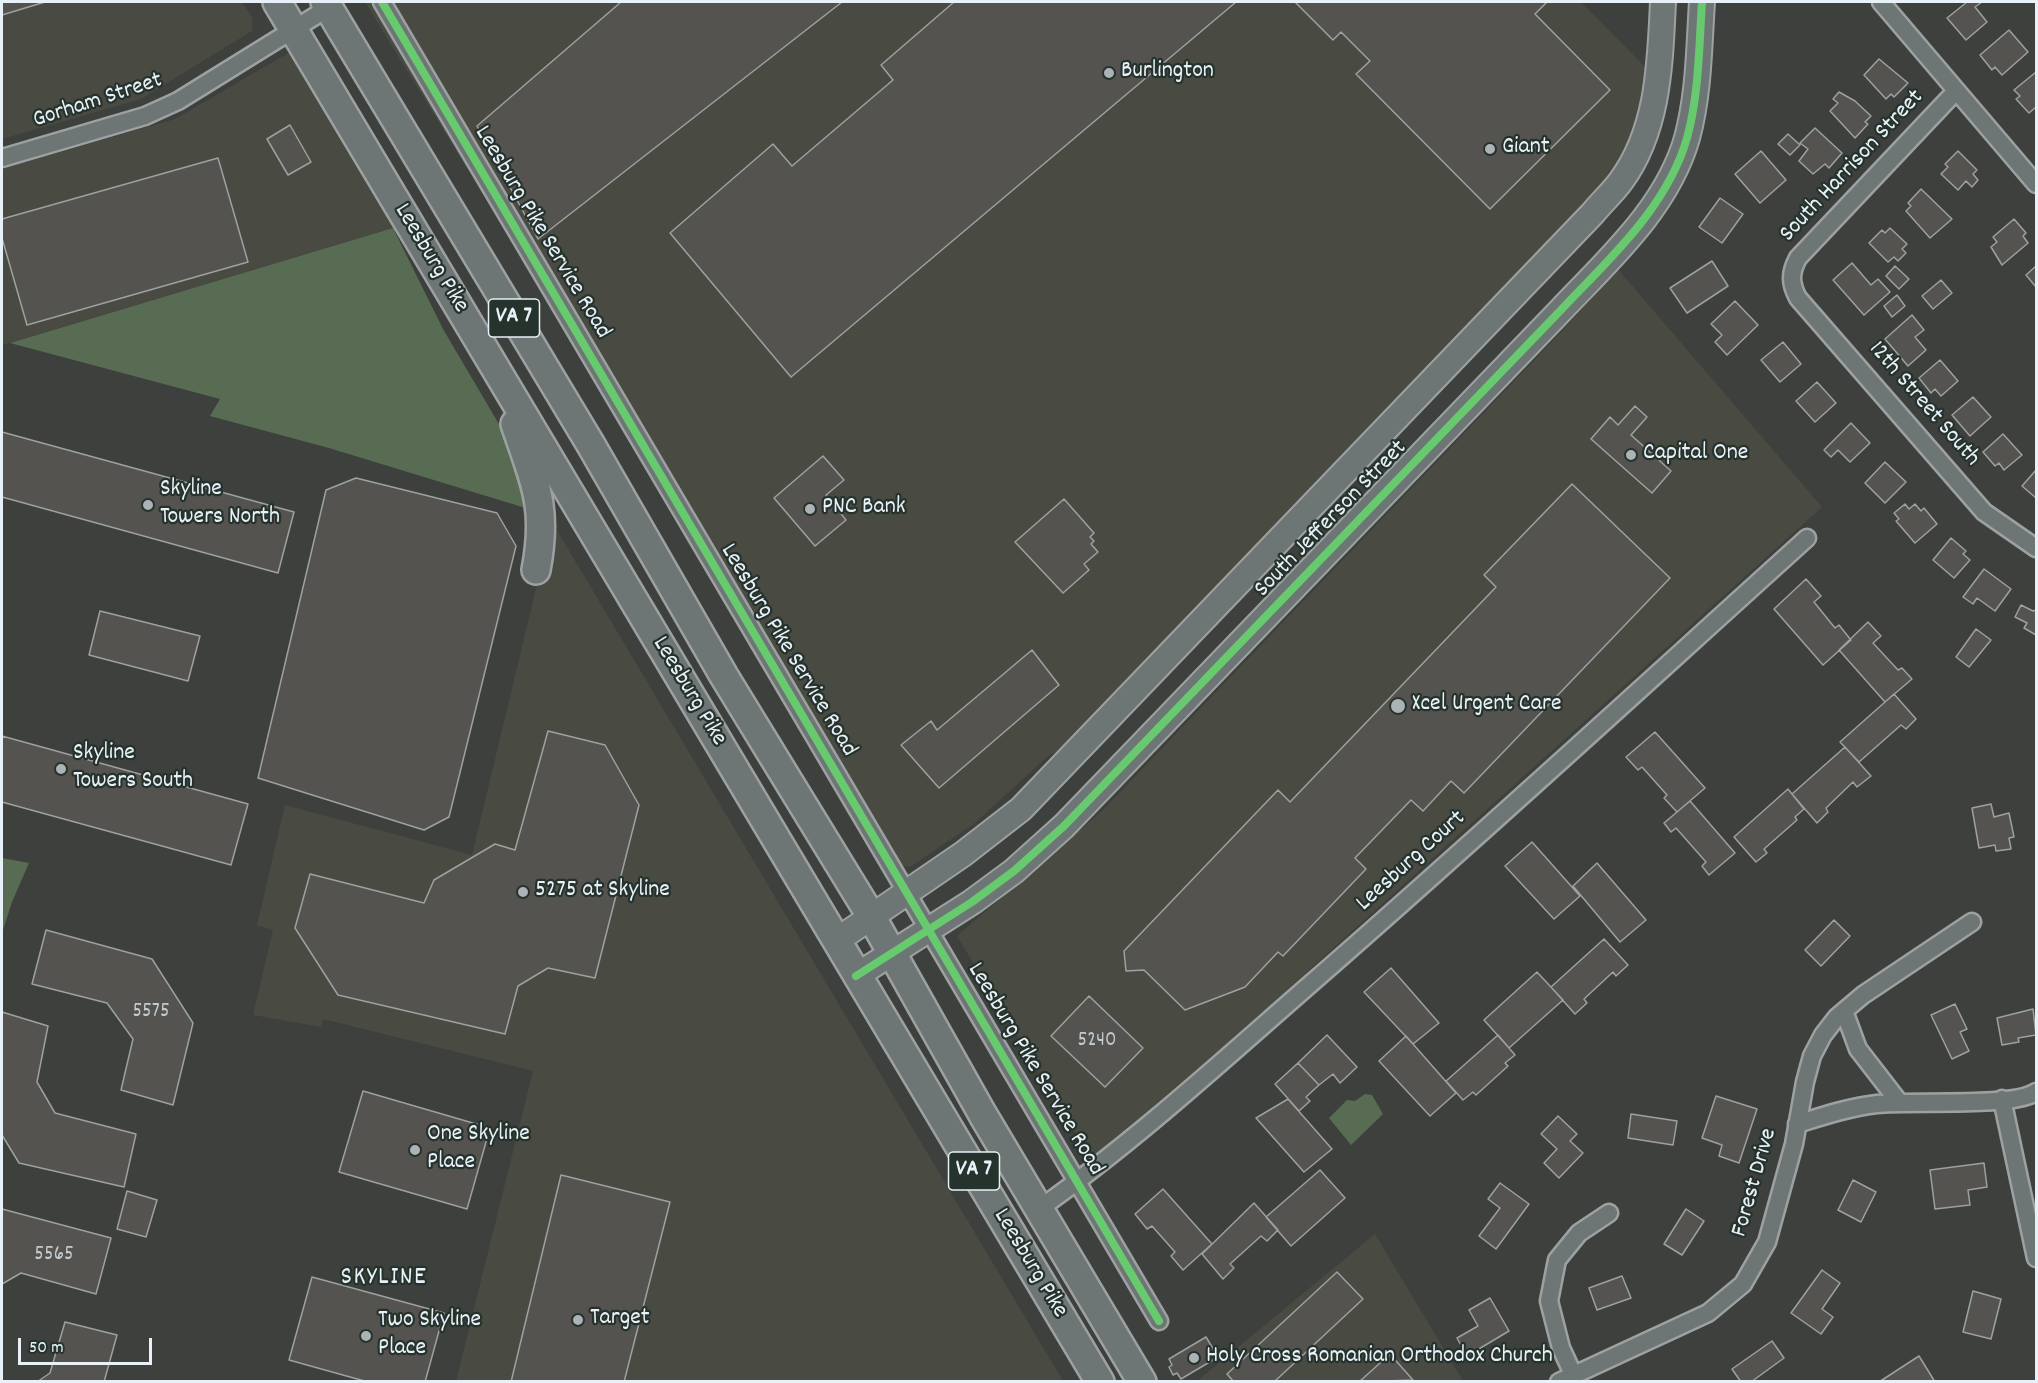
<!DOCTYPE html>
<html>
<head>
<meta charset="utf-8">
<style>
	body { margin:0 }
	#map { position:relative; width:2038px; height:1383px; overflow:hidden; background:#3d403c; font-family:Dekko,sans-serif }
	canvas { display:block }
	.frame { position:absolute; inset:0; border:3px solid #e8f1f8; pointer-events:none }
	.scale { position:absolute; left:18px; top:1338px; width:134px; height:27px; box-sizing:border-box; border:3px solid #e8f1f8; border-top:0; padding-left:8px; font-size:18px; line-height:21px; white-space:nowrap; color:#e8f1f8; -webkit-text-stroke:4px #26332d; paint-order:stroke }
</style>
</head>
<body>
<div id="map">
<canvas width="2038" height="1383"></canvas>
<div class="frame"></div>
<div class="scale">50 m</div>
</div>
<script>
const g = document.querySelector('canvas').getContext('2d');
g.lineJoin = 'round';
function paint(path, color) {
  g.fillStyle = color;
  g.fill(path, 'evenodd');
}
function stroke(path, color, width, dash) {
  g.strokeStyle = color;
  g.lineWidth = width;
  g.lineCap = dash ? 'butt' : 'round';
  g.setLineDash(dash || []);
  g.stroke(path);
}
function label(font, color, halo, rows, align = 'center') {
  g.font = font + ' Dekko,sans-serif';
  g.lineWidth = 4.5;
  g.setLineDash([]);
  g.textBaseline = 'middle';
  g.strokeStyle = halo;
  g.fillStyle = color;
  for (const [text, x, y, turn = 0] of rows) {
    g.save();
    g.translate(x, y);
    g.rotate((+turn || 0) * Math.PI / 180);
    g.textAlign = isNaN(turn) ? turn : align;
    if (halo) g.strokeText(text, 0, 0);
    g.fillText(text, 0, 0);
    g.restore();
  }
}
const built = new Path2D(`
	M2,2H242L252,17V31L141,99L2,139Z
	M365,2H1581L1646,68L1643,98L1635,127L1607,183L1065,748L1048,756L975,823L910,867L901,866L610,387L533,264L528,268Z
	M290,52L393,228L2,345V169L175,119Z
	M1617,268L1822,507L1094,1164L957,936L1102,811L1565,328Z
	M552,522L1063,1381H456L533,1071L323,1019L321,1027L253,1015L273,930L257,925L285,805L472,855Z
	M1375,1234L1463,1381L1196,1382Z`);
const green = new Path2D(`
	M393,228L443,329L513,448L532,510L329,448L210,416L220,399L10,343Z
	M2,858L29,863L12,902L2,933Z
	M1365,1094L1372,1095L1383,1114L1351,1145L1329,1118L1347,1100L1355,1101Z`);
const building = new Path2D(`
	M2,2H45L2,15Z
	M621,2H842L538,239L477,126Z
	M954,2H1236L791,377L670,233L773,144L792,166L893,80L881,65Z
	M1295,2H1547L1535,14L1610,90L1490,209L1356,74L1370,61L1341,32L1333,40Z
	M1967,2H1982L1975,7L1987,22L1966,40L1947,18Z
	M2009,30L2028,52L2002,75L1995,67L1992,70L1980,55Z
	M1879,59L1908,83L1894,97L1891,94L1886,99L1864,75Z
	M2036,72V107L2029,113L2016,99L2020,96L2014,90Z
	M1839,92L1855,101L1871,116L1865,122L1868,124L1855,138L1830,111L1838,103L1833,99Z
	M290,125L311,162L288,175L267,139Z
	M1815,128L1842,153L1829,168L1825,164L1813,174L1799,161L1808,149L1800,143Z
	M1788,134L1800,145L1790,155L1778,144Z
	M1761,151L1786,180L1760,203L1735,174Z
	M1958,151L1977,170L1973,174L1978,180L1972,187L1966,181L1958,190L1941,174L1948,167L1945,164Z
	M218,158L248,262L27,325L2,238V219Z
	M1921,189L1952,219L1930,238L1906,211L1911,206L1908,203Z
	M1720,198L1743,214L1722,243L1699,227Z
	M2014,219L2026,233L2023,236L2028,243L2002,265L1991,247L1997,242L1993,237Z
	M1890,228L1907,244L1902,249L1906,253L1898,261L1894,257L1888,262L1869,243L1882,230L1885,233Z
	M1712,261L1728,286L1687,313L1670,288Z
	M1852,263L1871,285L1878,279L1890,292L1864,315L1833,280Z
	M1895,266L1909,279L1899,289L1886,276Z
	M2036,266V287L2026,275Z
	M1941,280L1952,293L1933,309L1922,296Z
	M1897,295L1905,306L1892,317L1884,306Z
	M1735,301L1758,325L1727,355L1715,342L1722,335L1711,324Z
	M1912,315L1924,330L1915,337L1926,350L1908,366L1885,339Z
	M1783,342L1801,364L1780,382L1761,360Z
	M1940,360L1958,381L1941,396L1935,389L1931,393L1919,378Z
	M1817,382L1836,403L1815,422L1796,401Z
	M1973,397L1991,417L1970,436L1952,415Z
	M1635,406L1647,417L1631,435L1671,471L1652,493L1591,439L1610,417L1618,425Z
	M1851,423L1870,443L1850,462L1838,450L1831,457L1824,450Z
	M2,432L294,512L278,573L2,497Z
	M2003,434L2022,455L2004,470L1999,463L1995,466L1983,452Z
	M823,456L844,480L826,495L846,520L815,546L774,498Z
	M1885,462L1906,482L1885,503L1865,483Z
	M2036,470V498L2022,486Z
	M356,478L497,513L516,546L449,817L424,830L258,778L326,490Z
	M1572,484L1670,578L1464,793L1451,781L1423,811L1411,800L1355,858L1366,869L1283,956L1278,952L1245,987L1185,1010L1144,970L1126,971L1124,951L1278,790L1290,802L1496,587L1484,575Z
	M1064,499L1094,533L1090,537L1094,541L1091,544L1098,552L1084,564L1089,570L1063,593L1015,542Z
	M1905,504L1909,509L1915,504L1921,511L1924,508L1937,524L1915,543L1896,521L1899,519L1894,513Z
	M1951,538L1966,551L1963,554L1970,560L1954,578L1933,560Z
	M1984,569L2011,589L1995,611L1977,598L1973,604L1963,597Z
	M1806,579L1821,596L1814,602L1835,628L1839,625L1851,640L1823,665L1774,609Z
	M2021,605L2033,611L2036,610V635L2024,628L2027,623L2015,617Z
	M100,611L200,636L188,681L89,655Z
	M1868,622L1881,636L1873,643L1898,670L1902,668L1912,679L1885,702L1839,650Z
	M1976,629L1991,640L1969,667L1956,657Z
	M1032,650L1059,685L939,788L901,745L931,721L937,730Z
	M1894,694L1916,719L1906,729L1901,725L1859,762L1840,742Z
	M548,731L605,745L639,805L595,978L548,968L518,986L505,1034L338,995L295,928L310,874L424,903L434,880L495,844L515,850Z
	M1655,732L1705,788L1677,812L1664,798L1667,795L1642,767L1638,770L1626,757Z
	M2,736L248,804L231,865L2,802Z
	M1845,747L1871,776L1857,787L1853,782L1826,808L1828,812L1817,823L1792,794Z
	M1788,789L1804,809L1795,817L1797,820L1764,849L1767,853L1756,862L1734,837Z
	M1690,801L1735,853L1709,875L1702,866L1706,862L1676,828L1671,832L1664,823Z
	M1991,804L1994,817L2009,813L2014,837L2009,838L2011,849L1996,851L1995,845L1979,848L1972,808Z
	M1532,842L1580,896L1554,919L1505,866Z
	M1597,863L1646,920L1620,942L1573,886Z
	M1834,920L1850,936L1821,966L1805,950Z
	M46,930L152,959L193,1023L173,1105L121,1090L133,1039L107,1003L32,984Z
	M1604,939L1628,965L1616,976L1613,972L1584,999L1587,1003L1575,1014L1551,987Z
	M1391,968L1439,1023L1413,1044L1364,992Z
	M1537,972L1563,1000L1509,1048L1484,1020Z
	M1089,996L1143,1048L1105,1087L1051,1036Z
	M1955,1004L1967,1029L1960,1032L1969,1051L1952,1059L1931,1015Z
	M2033,1009L2036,1035L2018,1038L2019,1042L2002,1045L1997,1018Z
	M2,1012L48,1026L37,1082L55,1113L136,1134L124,1187L19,1163L2,1135Z
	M1327,1035L1357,1067L1340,1083L1333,1074L1319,1085L1298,1063Z
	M1498,1035L1515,1055L1505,1063L1508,1066L1476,1095L1473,1092L1463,1100L1446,1081Z
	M1406,1036L1456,1093L1430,1116L1379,1061Z
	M1298,1063L1319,1085L1306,1097L1310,1101L1299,1111L1275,1084Z
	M363,1091L490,1128L467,1209L339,1172Z
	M1716,1096L1757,1109L1739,1163L1719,1156L1722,1145L1702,1138Z
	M1288,1099L1332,1149L1304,1172L1256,1118Z
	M1631,1114L1677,1121L1673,1145L1628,1138Z
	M1558,1116L1577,1134L1570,1141L1583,1153L1559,1178L1544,1163L1557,1149L1541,1134Z
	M1984,1163L1987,1187L1968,1190L1970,1205L1935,1209L1930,1170Z
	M1320,1170L1345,1198L1291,1246L1266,1217Z
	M561,1175L670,1202L624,1382H511Z
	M1853,1180L1876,1192L1861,1222L1838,1210Z
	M1500,1183L1529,1204L1496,1249L1479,1236L1500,1208L1488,1199Z
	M1163,1189L1212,1244L1183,1270L1171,1256L1175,1252L1152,1226L1147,1229L1135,1214Z
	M127,1191L157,1200L146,1237L117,1229Z
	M1254,1203L1278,1230L1267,1241L1261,1236L1230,1264L1234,1268L1223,1279L1202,1254Z
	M2,1209L111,1238L96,1294L21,1273L2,1284Z
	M1686,1209L1704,1221L1682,1255L1664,1244Z
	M1822,1270L1840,1283L1822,1309L1833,1317L1821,1334L1791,1313Z
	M1337,1272L1363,1299L1274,1382H1234L1227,1374Z
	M1622,1276L1631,1298L1597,1310L1589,1288Z
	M312,1277L444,1313L425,1382H368L289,1360Z
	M1973,1291L2001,1299L1991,1339L1963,1332Z
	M1490,1298L1509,1331L1467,1356L1457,1338L1478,1326L1469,1310Z
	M65,1322L117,1335L104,1382H37L50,1373Z
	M1206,1337L1218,1357L1181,1379L1177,1373L1173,1375L1169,1367L1172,1365L1169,1359Z
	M1772,1341L1784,1358L1751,1382H1741L1732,1369Z
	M1390,1354L1413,1380L1359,1382Z
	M1919,1356L1935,1382H1879Z`);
const street = new Path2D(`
	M382,2L1159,1321
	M1881,2L2036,184
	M1956,91L1798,258C1790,273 1790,283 1798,298L1984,512L2036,548
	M2,158L145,116L178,101L328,8
	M1844,1011L1858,1049L1899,1102
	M2002,1099L2036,1258
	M1797,1124C1823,1116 1850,1107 1877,1104C1912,1100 2012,1108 2036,1092
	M1039,1209C1134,1142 1220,1063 1307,987C1476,840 1641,688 1807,538
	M1573,1374L1561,1348L1549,1301L1557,1260L1579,1233L1609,1213
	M1559,1382L1708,1313L1743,1284L1767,1242L1794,1144L1805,1082L1812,1056L1823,1035L1837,1017L1863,995L1972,922`);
const secondary = new Path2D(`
	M836,941L963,854L1021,809L1593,213C1602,202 1613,192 1621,181C1659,129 1660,63 1663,2
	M856,976L972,902L1014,871L1064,826L1560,311C1608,260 1667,208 1687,138C1699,94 1699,47 1702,2`);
const primary = new Path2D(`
	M277,2L1100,1382
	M325,2L591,445L724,676L871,916L983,1115L1142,1382
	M515,424C535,483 548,507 536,570`);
const cycleway = new Path2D(`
	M382,2L1159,1321
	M856,976L972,902L1014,871L1064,826L1560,311C1608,260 1667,208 1687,138C1699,94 1699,47 1702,2`);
const markers = [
	[1109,73,6,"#acb3b6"],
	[1490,149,6,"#acb3b6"],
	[1631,455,6,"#acb3b6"],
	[148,505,6,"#acb3b6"],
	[810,509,6,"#acb3b6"],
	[1398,706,8,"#acb3b6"],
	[61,769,6,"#acb3b6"],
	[523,892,6,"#acb3b6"],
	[415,1150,6,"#acb3b6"],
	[578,1320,6,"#acb3b6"],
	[366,1336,6,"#acb3b6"],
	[1194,1358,6,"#acb3b6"]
];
const numberNames = [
	["5575",151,1013],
	["5240",1097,1042],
	["5565",54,1256]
];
const shields = [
	[514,318,51],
	[974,1171,51]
];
const shieldNames = [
	["VA 7",514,318],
	["VA 7",974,1171]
];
const poiNames = [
	["Burlington",1121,73],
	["Giant",1502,149],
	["Capital One",1643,455],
	["Skyline",160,491],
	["Towers North",160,519],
	["PNC Bank",822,509],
	["Xcel Urgent Care",1412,706],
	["Skyline",73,755],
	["Towers South",73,783],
	["5275 at Skyline",535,892],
	["One Skyline",427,1136],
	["Place",427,1164],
	["Target",590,1320],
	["Two Skyline",378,1322],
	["Place",378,1350],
	["Holy Cross Romanian Orthodox Church",1206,1358]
];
const streetNames = [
	["Gorham Street",98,102,-18],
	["South Harrison Street",1853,167,-47],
	["Leesburg Pike Service Road",541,233,59],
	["Leesburg Pike",430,259,59],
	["12th Street South",1923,405,49],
	["South Jefferson Street",1332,520,-46],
	["Leesburg Pike Service Road",787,651,59],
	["Leesburg Pike",688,692,59],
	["Leesburg Court",1412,862,-42],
	["Leesburg Pike Service Road",1034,1070,59],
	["Forest Drive",1756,1183,-74],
	["Leesburg Pike",1029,1264,59]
];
const neighbourhoodNames = [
	["SKYLINE",384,1279]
];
paint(built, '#494a42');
paint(green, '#576c53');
paint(building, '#54534f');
stroke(building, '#9ea1a1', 1.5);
stroke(street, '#9ea1a1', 21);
stroke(secondary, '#9ea1a1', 28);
stroke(primary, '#9ea1a1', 32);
stroke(street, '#6e7575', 16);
stroke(secondary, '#6e7575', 24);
stroke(primary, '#6e7575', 27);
stroke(cycleway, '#67ca6e', 8);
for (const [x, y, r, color] of markers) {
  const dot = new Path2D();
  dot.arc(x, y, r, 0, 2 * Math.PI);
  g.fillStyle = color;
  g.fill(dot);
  stroke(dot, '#26332d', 2);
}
label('21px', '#c3cace', null, numberNames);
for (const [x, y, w] of shields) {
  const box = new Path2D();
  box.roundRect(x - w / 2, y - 19, w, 38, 4.5);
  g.fillStyle = '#26332d';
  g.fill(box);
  stroke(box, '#e8f1f8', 1.5);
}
label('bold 22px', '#e8f1f8', null, shieldNames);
label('24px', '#e8f1f8', '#26332d', poiNames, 'left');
label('24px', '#e8f1f8', '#26332d', streetNames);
g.letterSpacing = '1.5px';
label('26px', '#e8f1f8', '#26332d', neighbourhoodNames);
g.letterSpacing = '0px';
</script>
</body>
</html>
